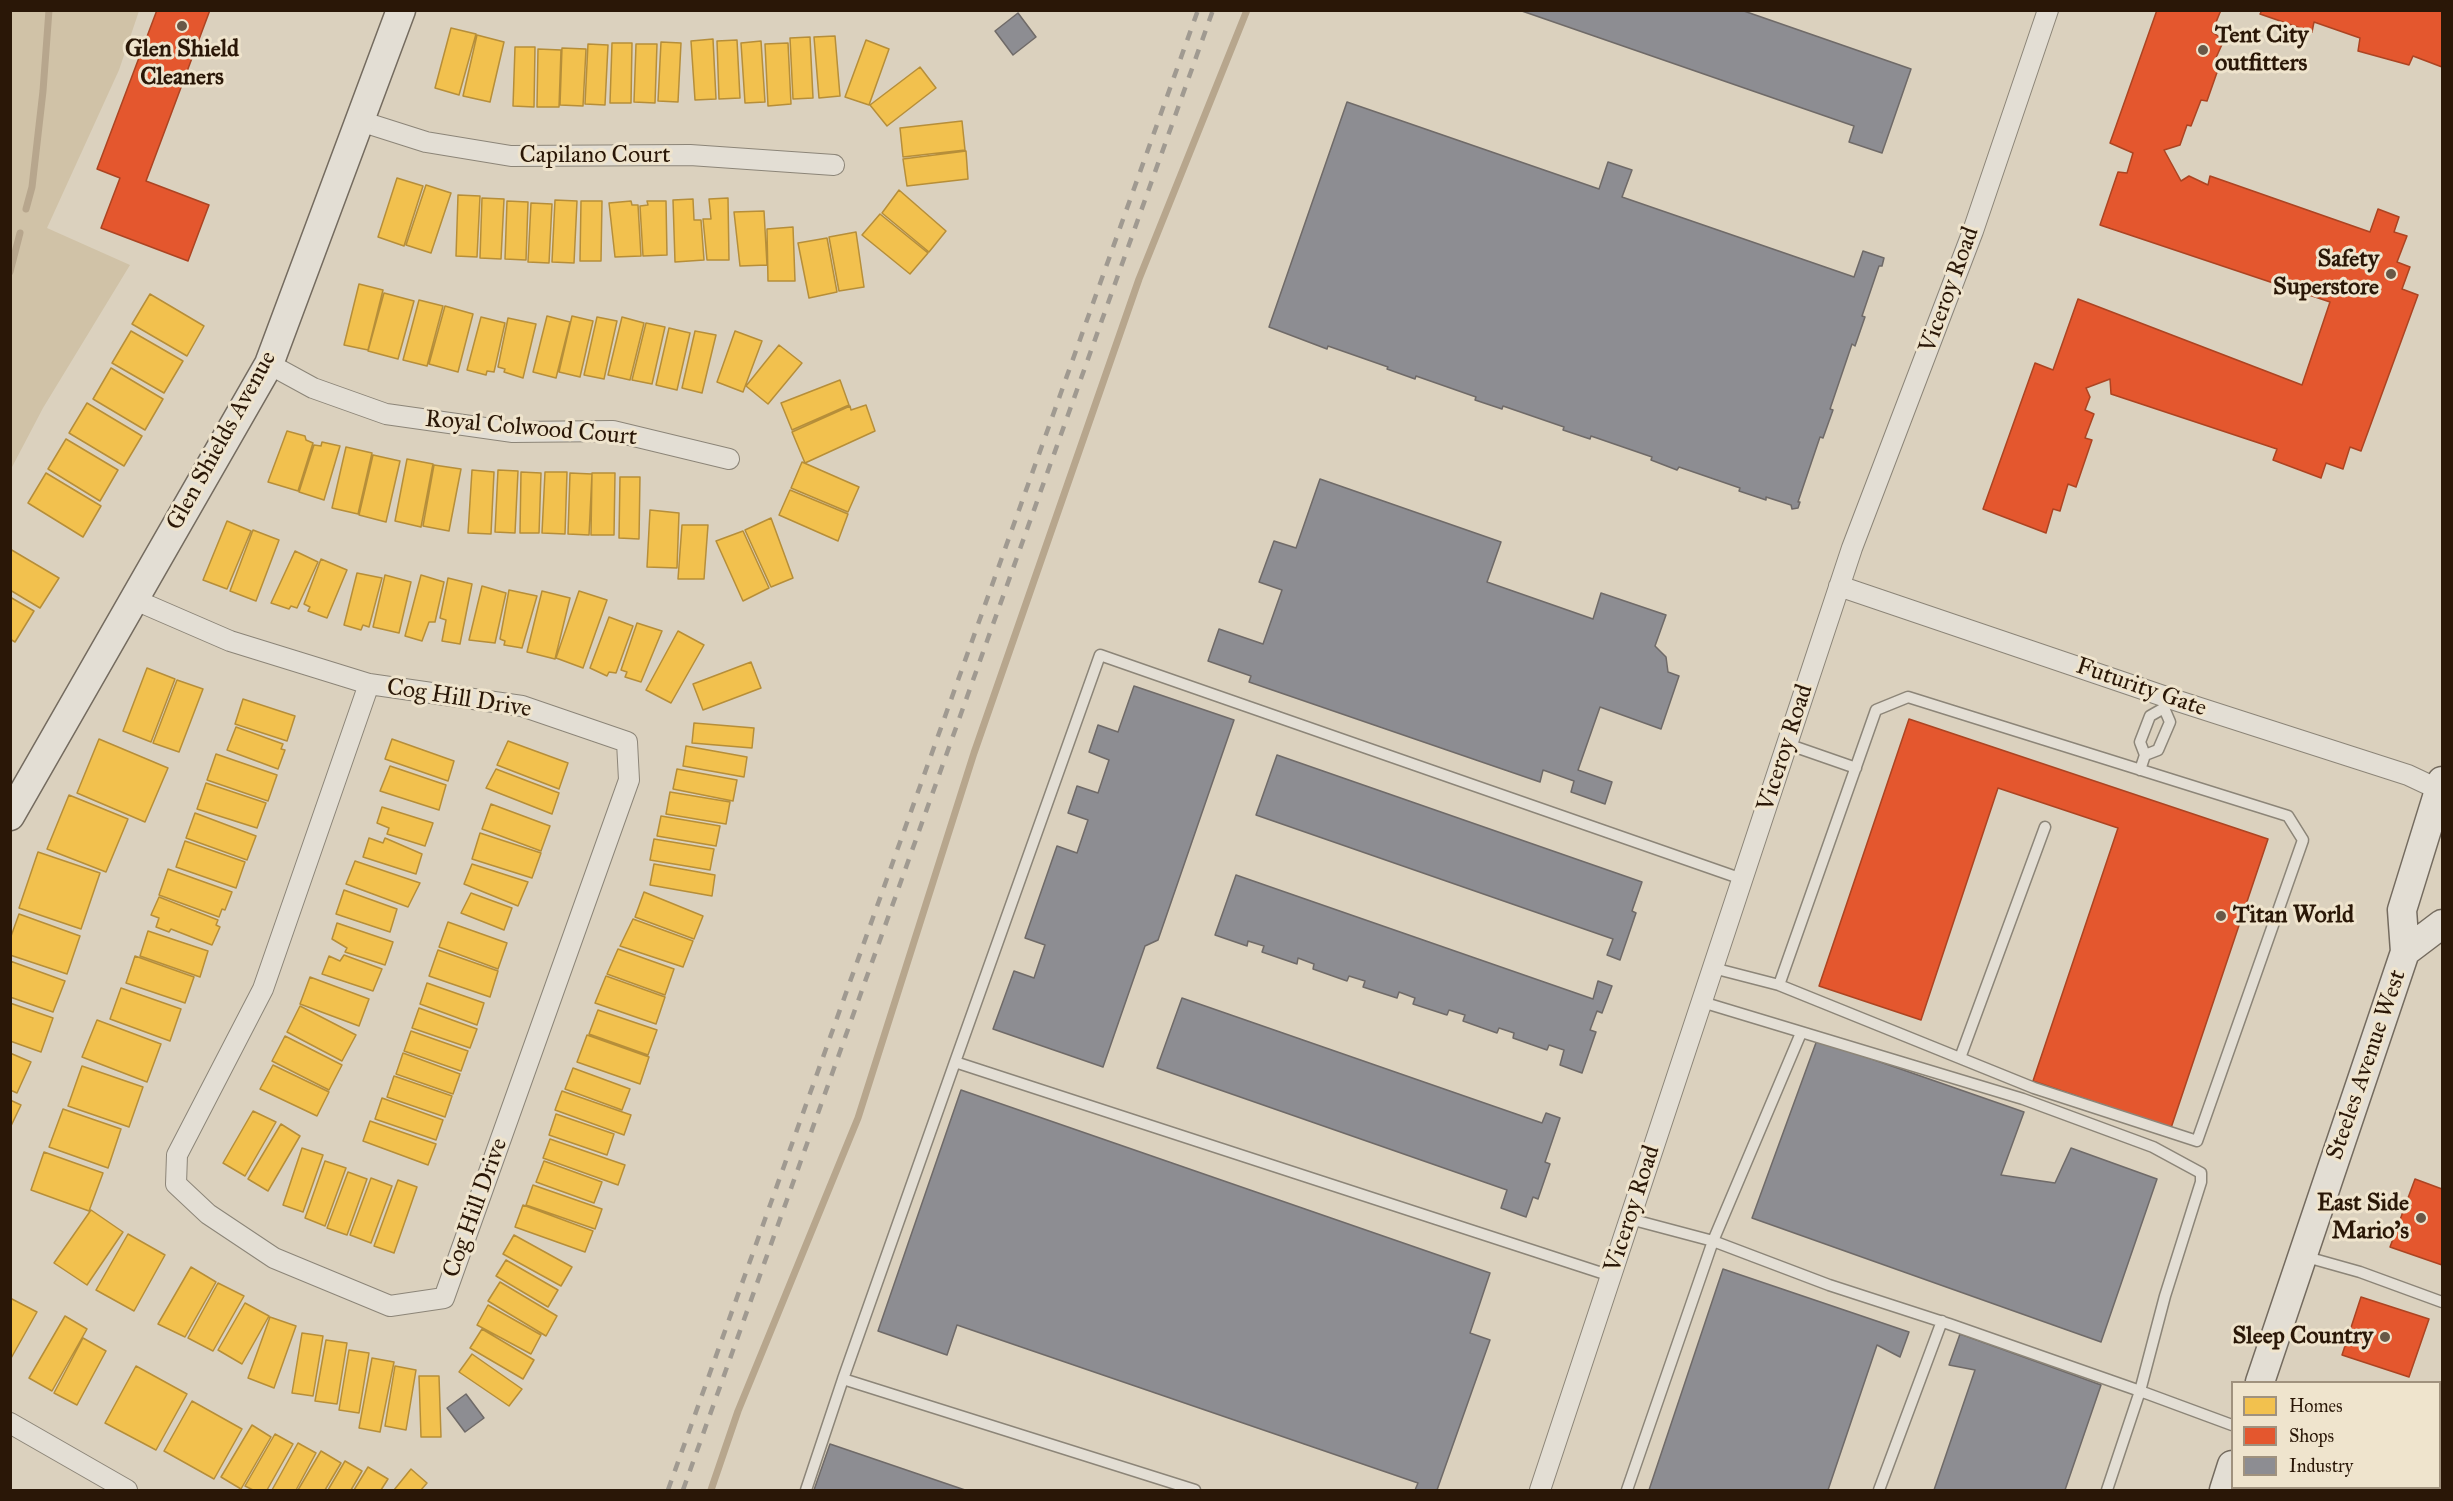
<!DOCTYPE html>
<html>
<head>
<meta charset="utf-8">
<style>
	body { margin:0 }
	#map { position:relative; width:2453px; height:1501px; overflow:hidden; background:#dbd1be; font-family:"IM FELL Great Primer",serif }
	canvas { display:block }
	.frame { position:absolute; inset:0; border:12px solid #2a1707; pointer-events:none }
	.legend { position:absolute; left:2231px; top:1381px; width:210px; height:108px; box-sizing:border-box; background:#efe4cd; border:2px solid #a0927e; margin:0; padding:8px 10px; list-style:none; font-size:18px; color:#2a1707 }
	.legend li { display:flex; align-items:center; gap:12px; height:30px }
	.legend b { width:30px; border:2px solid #a0927e }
</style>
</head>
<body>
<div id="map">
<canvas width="2453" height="1501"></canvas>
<div class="frame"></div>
<ul class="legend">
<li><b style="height:16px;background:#f2c14e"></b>Homes</li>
<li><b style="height:16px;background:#e4572e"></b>Shops</li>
<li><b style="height:16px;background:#8d8d92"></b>Industry</li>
</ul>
</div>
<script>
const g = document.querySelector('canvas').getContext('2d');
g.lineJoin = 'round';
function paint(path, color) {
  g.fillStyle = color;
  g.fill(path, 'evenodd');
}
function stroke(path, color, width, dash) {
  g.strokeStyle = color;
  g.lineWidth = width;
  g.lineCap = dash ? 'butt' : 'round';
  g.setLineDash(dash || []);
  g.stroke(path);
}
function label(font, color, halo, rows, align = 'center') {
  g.font = font + ' "IM FELL Great Primer",serif';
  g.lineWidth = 6;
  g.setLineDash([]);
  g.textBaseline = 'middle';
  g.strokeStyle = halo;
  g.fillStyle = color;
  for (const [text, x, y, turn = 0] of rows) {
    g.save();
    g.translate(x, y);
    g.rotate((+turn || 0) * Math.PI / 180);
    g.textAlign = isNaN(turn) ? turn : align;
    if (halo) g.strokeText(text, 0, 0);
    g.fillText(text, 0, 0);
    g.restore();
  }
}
const green = new Path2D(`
	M11,10L139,11L119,70L47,228L130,265L43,408L11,469Z`);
const homes = new Path2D(`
	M451,28L476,34L459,95L435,88Z
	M477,35L504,42L490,102L463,96Z
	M835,36L840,96L819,98L814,37Z
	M810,37L813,98L793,99L790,38Z
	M713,39L716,99L695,100L691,41Z
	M737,40L740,98L719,99L717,41Z
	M866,40L889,49L869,105L845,97Z
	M761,41L765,102L745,103L741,43Z
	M661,42L681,43L678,102L658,101Z
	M612,43H632L631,103H610Z
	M788,43L791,104L768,106L765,44Z
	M588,44L608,45L605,105L585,104Z
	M636,44H657L655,103L634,102Z
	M515,47H535L534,107L513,106Z
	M562,48L586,49L583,106L560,105Z
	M538,49L561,50L559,107H537Z
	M920,67L936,88L887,126L870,105Z
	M962,121L965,150L903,157L900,128Z
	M966,151L968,179L907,186L903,159Z
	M397,178L423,186L404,246L378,237Z
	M426,185L451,193L431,253L406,245Z
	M899,190L946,231L929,252L882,213Z
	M458,195L480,196L477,257L456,256Z
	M482,198L504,199L501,259L480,258Z
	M728,198L729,260H707L703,219H711L709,199Z
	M693,199L694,220H701L704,260L675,262L673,200Z
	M555,200L577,201L574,263L552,262Z
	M507,201L528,202L526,260L505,259Z
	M581,201H602L601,261H580Z
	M631,201L632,205H638L641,256L615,257L609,203Z
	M647,201H666L667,255L643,256L640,206L648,205Z
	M531,203L552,204L549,263L528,262Z
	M764,211L767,265L740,266L734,212Z
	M880,214L928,253L910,274L862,235Z
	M793,227L795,281H768L767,229Z
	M856,232L864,287L839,291L829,237Z
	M827,238L837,292L809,298L798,243Z
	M359,284L383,290L368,350L344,345Z
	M384,293L414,301L398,359L368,351Z
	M150,294L204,326L187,356L132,324Z
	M419,300L443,306L427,366L403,360Z
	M445,306L473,314L458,372L429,364Z
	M547,316L570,322L556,378L533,372Z
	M572,316L593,321L580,377L559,372Z
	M481,317L505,323L494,372L487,371L486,375L467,370Z
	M597,317L617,321L604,379L584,375Z
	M622,317L644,323L630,380L608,375Z
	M508,318L536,324L523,378L504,372L505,369L498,367Z
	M646,323L665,327L652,384L632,380Z
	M669,328L690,333L677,390L656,385Z
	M131,331L183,361L164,393L112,363Z
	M695,331L716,335L702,393L682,388Z
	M735,331L762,341L743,392L717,382Z
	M779,345L802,363L768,404L746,386Z
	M111,368L163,399L145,430L93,399Z
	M840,380L849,405L792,430L781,403Z
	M87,403L142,436L124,466L69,433Z
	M866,405L875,431L805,463L792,432L850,406L851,410Z
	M287,431L305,436L306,440L313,443L298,491L268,482Z
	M66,439L118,470L100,501L48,469Z
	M322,442L340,446L324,500L299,492L314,445L321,446Z
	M346,447L372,453L358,514L332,508Z
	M373,455L400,461L386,522L359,515Z
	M407,459L433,464L421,527L395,521Z
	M802,462L859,487L848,512L791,488Z
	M434,465L461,469L449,531L423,526Z
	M472,470L494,472L491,534L468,533Z
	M498,470L518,471L515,533L495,532Z
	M521,472L541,473L539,533H520Z
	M545,472H567L565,534L542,533Z
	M46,473L101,506L83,537L28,503Z
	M570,473L592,474L589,535L568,534Z
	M592,473H615L614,535H591Z
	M620,477H640L639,539L619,538Z
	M790,490L848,514L838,541L779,515Z
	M650,510L679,513L677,568L647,567Z
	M771,518L793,578L771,587L745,530Z
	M227,521L251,531L227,589L203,580Z
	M682,525H708L704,579H678Z
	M253,530L279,540L256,601L230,591Z
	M743,531L769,588L743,601L716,541Z
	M10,549L59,578L40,608L10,590Z
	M295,551L318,562L297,608L291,606L289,609L271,603Z
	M321,559L347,570L327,618L308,611L310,607L304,604Z
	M357,573L382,578L369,627L363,625L361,630L344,625Z
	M385,575L411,582L399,633L373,627Z
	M421,575L444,582L435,622H429L422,641L405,636Z
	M448,578L472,584L460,644L442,641L446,620L440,618Z
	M482,586L506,593L495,643L469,640Z
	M509,590L537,596L522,648L504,645L505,641L500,639Z
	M542,591L570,598L555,659L527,652Z
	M579,591L607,600L583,668L556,658Z
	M10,597L34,611L15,642L10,639Z
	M609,617L633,626L616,673L609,672L607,676L590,668Z
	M637,623L662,631L641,682L625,677L627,672L621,670Z
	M678,631L704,645L671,703L646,690Z
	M751,662L761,688L703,710L693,684Z
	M147,668L175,679L151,742L123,731Z
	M177,680L203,689L179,752L153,743Z
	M243,699L295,716L287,741L235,724Z
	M694,723L754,728L752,748L692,743Z
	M236,727L283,744L281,749L285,750L278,769L227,750Z
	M99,739L168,768L145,822L77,793Z
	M392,739L454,761L448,781L385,759Z
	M508,741L568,763L559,789L497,765Z
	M686,746L747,757L744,777L683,766Z
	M216,754L277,775L268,801L207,780Z
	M390,766L446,785L439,810L380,791Z
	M496,769L559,793L552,814L486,788Z
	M677,769L737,780L733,801L673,789Z
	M206,783L266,803L257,828L197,809Z
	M670,792L730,802L726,824L666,814Z
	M69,795L128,819L106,872L47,849Z
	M491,804L550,826L541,851L482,829Z
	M382,807L433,823L425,846L387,834L389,828L377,823Z
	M195,813L256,836L247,860L186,838Z
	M661,816L720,826L716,846L657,836Z
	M480,833L541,853L532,878L472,859Z
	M369,838L383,843L385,838L422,854L416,874L363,857Z
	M654,839L714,849L710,870L650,860Z
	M185,841L245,862L236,888L176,867Z
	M38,852L100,873L81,929L19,908Z
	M355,861L420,883L408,907L346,884Z
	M472,864L528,882L518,906L464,884Z
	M654,864L715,875L712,896L650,885Z
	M168,869L232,892L225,910L222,909L219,917L159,895Z
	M344,890L397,909L390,932L336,914Z
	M644,892L703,916L694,939L635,917Z
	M471,893L512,908L504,930L461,913Z
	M159,897L218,920L216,925L220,927L212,945L171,929L169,932L156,927L159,918L151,915Z
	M19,914L80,936L67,974L10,955V939Z
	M633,919L693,941L683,967L620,946Z
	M448,922L507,943L498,969L439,947Z
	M337,923L393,942L385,965L345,952L347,948L332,939Z
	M148,931L208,951L200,977L140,956Z
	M618,949L674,969L665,995L607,974Z
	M438,950L498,971L490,997L429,976Z
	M344,955L382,969L373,991L322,974L329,956L340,961Z
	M135,956L194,977L185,1003L126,983Z
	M10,961L65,981L53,1012L10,997Z
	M606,976L665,997L656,1024L595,1003Z
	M310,977L369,999L359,1026L300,1004Z
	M427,983L484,1003L477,1025L420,1004Z
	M121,988L181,1009L170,1041L110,1019Z
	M10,1003L53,1018L41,1052L10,1041Z
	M300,1006L356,1035L342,1061L287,1032Z
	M419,1008L477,1029L470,1048L412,1028Z
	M598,1010L657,1030L648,1055L589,1034Z
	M97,1020L161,1044L147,1082L82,1057Z
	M411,1031L468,1051L461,1071L404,1051Z
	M587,1035L649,1057L640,1084L577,1062Z
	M285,1036L342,1065L329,1090L272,1061Z
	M10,1053L31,1062L17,1093L10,1090Z
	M403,1053L460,1074L453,1094L396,1074Z
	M273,1065L329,1092L317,1116L260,1089Z
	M82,1066L143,1087L129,1127L68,1106Z
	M573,1068L630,1089L622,1110L565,1089Z
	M394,1076L452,1096L445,1117L387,1097Z
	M562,1091L631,1115L624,1135L555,1110Z
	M382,1098L443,1120L436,1140L375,1119Z
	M10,1100L21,1105L10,1128Z
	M63,1109L121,1129L108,1168L49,1147Z
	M253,1111L276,1122L245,1176L223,1163Z
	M556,1114L614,1134L607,1155L549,1135Z
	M370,1121L436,1144L428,1165L363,1141Z
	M281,1124L300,1136L268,1191L248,1179Z
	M550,1139L625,1165L618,1185L543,1158Z
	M302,1148L323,1155L303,1212L283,1205Z
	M44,1152L103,1173L89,1211L31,1190Z
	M325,1161L346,1168L325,1226L305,1218Z
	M544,1161L602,1182L594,1203L536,1182Z
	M348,1172L367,1179L347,1235L327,1228Z
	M371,1178L392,1186L371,1243L350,1235Z
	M398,1180L417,1187L394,1253L374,1246Z
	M533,1185L602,1209L595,1229L526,1205Z
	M523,1205L593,1231L585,1252L515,1227Z
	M91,1210L123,1232L87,1285L54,1263Z
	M128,1234L165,1255L134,1311L96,1290Z
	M514,1235L572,1267L561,1286L503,1254Z
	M506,1260L558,1290L548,1307L496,1276Z
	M191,1267L216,1282L185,1337L158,1324Z
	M500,1282L557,1316L546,1336L488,1301Z
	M218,1283L244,1296L213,1351L188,1338Z
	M10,1298L37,1312L10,1360Z
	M245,1303L269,1316L242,1364L218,1350Z
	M488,1305L541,1335L531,1354L477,1325Z
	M65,1316L87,1329L52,1391L29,1378Z
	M270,1317L296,1326L274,1388L248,1378Z
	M482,1329L534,1360L523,1379L470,1348Z
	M302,1333L323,1336L313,1396L292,1393Z
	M83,1338L106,1351L77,1405L54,1393Z
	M326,1340L347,1343L337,1404L315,1401Z
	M349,1350L369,1353L359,1413L339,1410Z
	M472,1354L522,1389L509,1406L459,1372Z
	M372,1358L394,1362L380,1432L359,1428Z
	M136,1366L187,1394L156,1450L105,1423Z
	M395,1366L416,1370L406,1430L385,1426Z
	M419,1376H439L441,1437H421Z
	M192,1401L242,1429L214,1479L164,1451Z
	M252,1425L271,1437L241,1489L221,1477Z
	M275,1434L293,1444L267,1490H253L245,1486Z
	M298,1443L316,1453L296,1490H272Z
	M321,1451L341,1463L325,1490H298Z
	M345,1461L362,1471L351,1490H328Z
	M368,1467L388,1479L381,1490H354Z
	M411,1469L427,1483L421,1490H394Z`);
const shops = new Path2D(`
	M157,10H210L146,181L209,205L188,261L101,228L120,178L97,169Z
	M2157,10H2221L2212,32L2224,40L2215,60L2221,61L2207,101L2201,100L2191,126L2187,125L2180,145L2164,150L2181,181L2189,176L2208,185L2210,176L2370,232L2378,209L2399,217L2394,232L2407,236L2397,262L2410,267L2402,289L2418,295L2361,451L2350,447L2343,469L2326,463L2321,478L2273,460L2277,449L2111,394L2110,379L2086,388L2090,397L2085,410L2094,414L2085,438L2092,440L2076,487L2068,484L2060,511L2053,509L2046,533L1983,509L2035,363L2053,370L2078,299L2302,385L2330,302L2100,225L2118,172L2127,173L2133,153L2110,143Z
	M2262,10H2442V67L2413,56L2409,65L2358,51L2360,38L2314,22L2312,32L2260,14Z
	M1909,719L2268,839L2171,1128L2033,1081L2118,828L1998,788L1921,1020L1819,986Z
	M2415,1179L2442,1189V1265L2390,1247Z
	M2361,1297L2429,1319L2409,1377L2342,1355Z`);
const industry = new Path2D(`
	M1519,10H1741L1911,69L1882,153L1849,142L1854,126Z
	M1018,13L1036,37L1013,55L995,31Z
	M1347,102L1599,189L1608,162L1632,170L1622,197L1854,277L1863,251L1884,258L1882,266H1879L1862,316L1865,317L1855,346L1852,344L1830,409L1833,410L1823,438L1820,437L1798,502H1800L1798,508L1792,509L1791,505L1766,497V500L1739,491L1740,488L1679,467L1677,470L1651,460L1652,457L1591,436L1590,439L1563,430L1564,427L1503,406L1502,409L1475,400L1476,397L1416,376L1415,379L1387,369L1388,367L1328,346L1327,349L1269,327Z
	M1320,479L1501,542L1487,582L1593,619L1601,593L1666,615L1655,646L1666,657L1668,672L1679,676L1661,729L1600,707L1578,770L1612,782L1605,804L1571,792L1574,781L1543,770L1540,782L1249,682L1251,676L1208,661L1219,629L1263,644L1282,590L1259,582L1274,541L1296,548Z
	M1134,686L1234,720L1158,940L1145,946L1103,1067L993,1029L1014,971L1034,978L1045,945L1025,938L1057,846L1077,853L1088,820L1068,813L1077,786L1098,793L1109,760L1089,752L1098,725L1118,732Z
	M1277,755L1642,882L1632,911L1636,913L1620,960L1607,955L1613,939L1256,815Z
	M1236,875L1593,999L1598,981L1612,986L1602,1013L1597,1011L1590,1030L1596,1032L1582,1073L1560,1065L1564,1050L1549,1045L1547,1050L1513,1038L1514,1033L1499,1028L1497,1033L1463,1021L1465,1015L1449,1010L1447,1015L1413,1004L1415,998L1399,992L1397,998L1363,987L1365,981L1349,976L1347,981L1313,969L1314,964L1298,958L1297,964L1262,952L1264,946L1248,941L1247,946L1215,935Z
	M1182,998L1542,1123L1546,1113L1560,1118L1545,1162L1550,1164L1538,1199L1533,1197L1526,1217L1501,1208L1507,1190L1157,1068Z
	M1817,1040L2024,1112L2001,1175L2055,1183L2071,1148L2157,1179L2101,1342L1752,1218Z
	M961,1090L1490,1273L1470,1333L1490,1340L1437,1490H1415L1418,1483L957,1325L947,1355L878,1331Z
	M1723,1269L1909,1332L1900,1357L1877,1345L1828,1490H1649Z
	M1960,1334L2101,1385L2065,1490H1934L1975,1370L1949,1365Z
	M466,1394L484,1418L465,1432L447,1408Z
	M830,1444L965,1490H814Z`);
const stream = new Path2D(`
	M26,209L32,187L43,91L49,10
	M10,272L20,233
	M711,1490L738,1411L858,1118L974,753L1139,279L1247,10`);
const lane = new Path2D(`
	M1787,744L1856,768
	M2145,755L2158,750L2170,722L2164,708L2166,702
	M2140,770L2145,755L2140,742L2150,716L2164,708
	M1713,968L1779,985L2034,1088L2197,1141L2303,840L2288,816L1908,697L1876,710L1779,985
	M1960,1058L2045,827
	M955,1062L1100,655L1742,879
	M1630,1219L1713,1241L1829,1285L1949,1324L2140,1391L2165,1296L2201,1182V1173L2153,1147L2023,1099L1702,1002
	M2303,1256L2360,1272L2442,1302
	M843,1379L955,1062L1611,1276
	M2442,1440V1438
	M806,1490L843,1379L1195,1490
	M1627,1490L1713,1241L1801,1033
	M1879,1490L1942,1321
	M2107,1490L2140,1391L2232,1425`);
const street = new Path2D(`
	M360,121L426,142L511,156L690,155L834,165
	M269,364L313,388L386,414L513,432L613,431L729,459
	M1839,586L2178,701L2408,775L2442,791
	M133,599L230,641L369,684L522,706L627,742L629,780L444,1298L390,1306L274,1258L208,1214L176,1184L177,1155L263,989L369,684
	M10,1423L127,1490
	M1540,1490L1852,548L1973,231L2048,10`);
const secondary = new Path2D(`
	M10,816L269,364L401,10
	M2405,952L2442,924
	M2260,1382L2405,952L2402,910L2442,781
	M2224,1490L2232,1465`);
const rail = new Path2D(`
	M668,1490L1198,10
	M683,1490L1213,10`);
const markers = [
	[182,26,6,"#685847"],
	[2203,50,6,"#685847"],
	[2391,274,6,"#685847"],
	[2221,916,6,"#685847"],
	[2421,1218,6,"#685847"],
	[2385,1337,6,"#685847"]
];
const poiNames = [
	["Tent City",2215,36,"left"],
	["outfitters",2215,64,"left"],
	["Glen Shield",182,50,"center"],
	["Cleaners",182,78,"center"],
	["Safety",2379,260],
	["Superstore",2379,288],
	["Titan World",2233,916,"left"],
	["East Side",2409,1204],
	["Mario's",2409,1232],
	["Sleep Country",2373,1337]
];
const streetNames = [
	["Capilano Court",595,156],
	["Viceroy Road",1950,290,-70],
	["Royal Colwood Court",531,429,5],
	["Glen Shields Avenue",222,441,-61],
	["Futurity Gate",2141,688,19],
	["Cog Hill Drive",459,699,9],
	["Viceroy Road",1786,748,-72],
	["Steeles Avenue West",2367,1065,-71],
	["Cog Hill Drive",476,1208,-70],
	["Viceroy Road",1633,1209,-72]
];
paint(green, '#d0c2a7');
paint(homes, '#f2c14e');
stroke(homes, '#b68e39', 1.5);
paint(shops, '#e4572e');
stroke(shops, '#ac4422', 1.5);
paint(industry, '#8d8d92');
stroke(industry, '#6f6a68', 1.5);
stroke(stream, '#b7a68d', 7);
stroke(lane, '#8c8578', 13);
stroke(street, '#8c8578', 22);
stroke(secondary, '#746b5f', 31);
stroke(lane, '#e3ded4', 10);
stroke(street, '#e3ded4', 20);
stroke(secondary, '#e3ded4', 28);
stroke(rail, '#a09a91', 4.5, [10, 10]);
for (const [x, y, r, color] of markers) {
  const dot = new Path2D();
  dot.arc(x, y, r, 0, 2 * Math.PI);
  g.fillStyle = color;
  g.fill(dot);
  stroke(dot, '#efe4cd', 2);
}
label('bold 24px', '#2a1707', '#efe4cd', poiNames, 'right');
label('24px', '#2a1707', '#efe4cd', streetNames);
</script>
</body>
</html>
